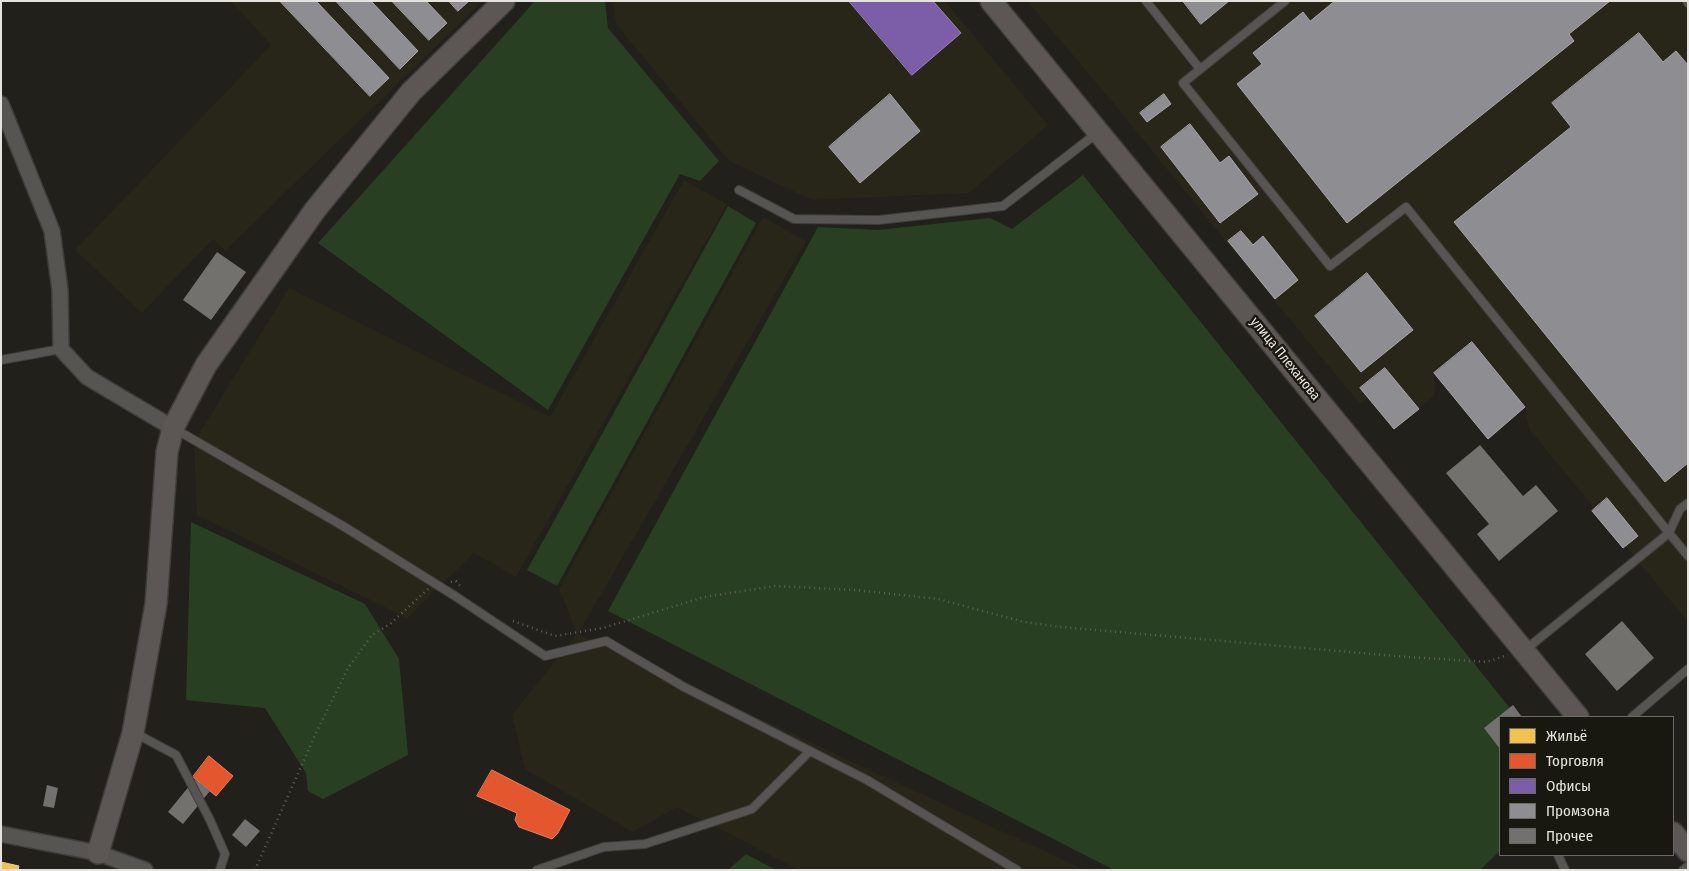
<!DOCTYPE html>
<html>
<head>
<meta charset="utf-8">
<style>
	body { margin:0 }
	#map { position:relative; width:1689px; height:871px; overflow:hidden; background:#21201b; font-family:"Fira Sans Condensed",sans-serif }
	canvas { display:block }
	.frame { position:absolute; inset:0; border:2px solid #e4e3de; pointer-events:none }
	.legend { position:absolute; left:1499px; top:716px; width:175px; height:140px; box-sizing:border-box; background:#191810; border:1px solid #6a6962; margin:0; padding:6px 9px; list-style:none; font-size:15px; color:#e4e3de }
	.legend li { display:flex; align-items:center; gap:10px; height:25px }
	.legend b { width:25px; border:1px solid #6a6962 }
</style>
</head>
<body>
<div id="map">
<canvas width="1689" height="871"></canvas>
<div class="frame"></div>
<ul class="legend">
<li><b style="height:14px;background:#f2c14e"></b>Жильё</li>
<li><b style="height:14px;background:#e4572e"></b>Торговля</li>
<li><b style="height:14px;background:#7b5ea7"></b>Офисы</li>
<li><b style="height:14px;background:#8d8d92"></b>Промзона</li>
<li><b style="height:14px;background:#72716e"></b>Прочее</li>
</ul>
</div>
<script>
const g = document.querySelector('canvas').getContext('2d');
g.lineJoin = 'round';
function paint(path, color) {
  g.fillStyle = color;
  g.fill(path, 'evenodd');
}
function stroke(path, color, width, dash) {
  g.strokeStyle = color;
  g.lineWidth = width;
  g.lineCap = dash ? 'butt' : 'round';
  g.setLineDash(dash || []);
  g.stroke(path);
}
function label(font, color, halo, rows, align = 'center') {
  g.font = font + ' "Fira Sans Condensed",sans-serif';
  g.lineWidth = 5;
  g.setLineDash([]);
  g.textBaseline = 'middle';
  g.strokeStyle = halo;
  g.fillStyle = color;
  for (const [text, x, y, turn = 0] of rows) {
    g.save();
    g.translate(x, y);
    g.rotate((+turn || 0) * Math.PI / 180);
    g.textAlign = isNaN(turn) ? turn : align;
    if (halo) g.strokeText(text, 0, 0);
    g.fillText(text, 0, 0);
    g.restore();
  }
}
const built = new Path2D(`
	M231,1H483L226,250L213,239L142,313L75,250L271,45Z
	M613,1H945L1048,125L969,193L812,200L729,161L616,24Z
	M1027,1H1688V622L1529,429L1525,407L1472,342L1434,373L1435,395L1394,429L1368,398L1360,404L1259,282L1114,104Z
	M684,180L727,204L516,577L474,553L407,618L197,515L194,442L289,288L550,417Z
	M763,217L806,241L578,634L1085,870H799L677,807L633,832L525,769L512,715L577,634L559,589Z`);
const green = new Path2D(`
	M535,1H605L608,28L719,161L700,181L680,174L548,410L318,243Z
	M1083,175L1517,717H1500V851L1480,870H1114L608,611L818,227L878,230L990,218L1012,229Z
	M728,206L756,223L557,586L527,570Z
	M191,522L365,604L399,659L408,755L323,799L308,791L306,773L265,708L186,700Z
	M746,854L776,870H728Z`);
const homes = new Path2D(`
	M1,862L19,866L18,870H1Z`);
const shops = new Path2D(`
	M209,756L233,776L216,796L193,777Z
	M492,770L570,810L558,833L552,839L519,827L515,820L517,813L477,796Z`);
const offices = new Path2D(`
	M849,1H933L961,33L912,75Z`);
const industry = new Path2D(`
	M280,1H316L389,78L370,96Z
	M336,1H371L418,51L400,69Z
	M392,1H426L447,23L429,40Z
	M449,1H469L458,11Z
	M1183,1H1229L1201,24Z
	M1335,1H1610L1569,34L1574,41L1347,223L1237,84L1262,64L1253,53L1303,12L1310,21Z
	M1639,33L1663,62L1676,51L1688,65V463L1665,482L1454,222L1571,127L1552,103Z
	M890,94L920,131L860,183L829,147Z
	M1164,94L1171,104L1147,122L1140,113Z
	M1190,124L1220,163L1229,156L1258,194L1220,223L1161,147Z
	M1241,231L1253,245L1263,236L1298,280L1275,299L1228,241Z
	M1367,273L1413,330L1361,372L1315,316Z
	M1472,342L1525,407L1488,439L1434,373Z
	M1385,368L1419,409L1394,429L1360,388Z
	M1607,498L1638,536L1623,548L1592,511Z`);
const building = new Path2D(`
	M217,252L246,272L211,320L183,300Z
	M1480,445L1523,496L1536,485L1558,511L1499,561L1477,534L1489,524L1446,473Z
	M1622,621L1654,658L1617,691L1585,654Z
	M1513,705L1522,717H1500V749L1484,728Z
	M195,779L210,791L183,824L168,812Z
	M47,785L58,788L54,808L43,806Z
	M245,819L260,831L246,847L232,835Z`);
const path = new Path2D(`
	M451,582L456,581L461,587
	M513,621L555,636L603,628L704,597L775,586L856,590L938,599L1024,622L1061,627L1408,657L1486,662L1508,655
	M255,870L316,733L348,668L372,635L390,624L428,589`);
const lane = new Path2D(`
	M1146,1L1200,69
	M1285,1L1183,83L1330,266L1406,207L1669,533L1680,509L1688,503
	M1687,1L1688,3
	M739,190L794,219L879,220L1003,206L1097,133
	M1,360L61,349
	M175,429L343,526L455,596L545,656L606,641L684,687L867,780L1017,870
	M1525,650L1669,533L1688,556
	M1632,717L1688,669
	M135,733L176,755L210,820L225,854L220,870
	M1558,855L1565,870
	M537,870L604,847L645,844L752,809L810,751
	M1683,870L1688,866`);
const street = new Path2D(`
	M1,104L52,231L60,290L61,349L87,377L173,428
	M1,834L98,853L145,870`);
const secondary = new Path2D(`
	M991,1L1578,717
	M1673,833L1688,851
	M98,853L133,733L156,604L167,452L173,428L206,365L315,210L411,92L504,1`);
const streetNames = [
	["улица Плеханова",1285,359,51]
];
paint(built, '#282619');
paint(green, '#284021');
paint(homes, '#f2c14e');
stroke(homes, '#eecb79', 1);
paint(shops, '#e4572e');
stroke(shops, '#e48163', 1);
paint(offices, '#7b5ea7');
stroke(offices, '#9a86b8', 1);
paint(industry, '#8d8d92');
stroke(industry, '#a7a7a9', 1);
paint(building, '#72716e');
stroke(lane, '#3e3d39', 10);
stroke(street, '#3e3d39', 18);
stroke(secondary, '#3e3d39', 24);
stroke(path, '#60605c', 2.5, [1, 4]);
stroke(lane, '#565552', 8);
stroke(street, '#565552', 15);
stroke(secondary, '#5c5754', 21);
label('14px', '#e4e3de', '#191810', streetNames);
</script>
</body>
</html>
